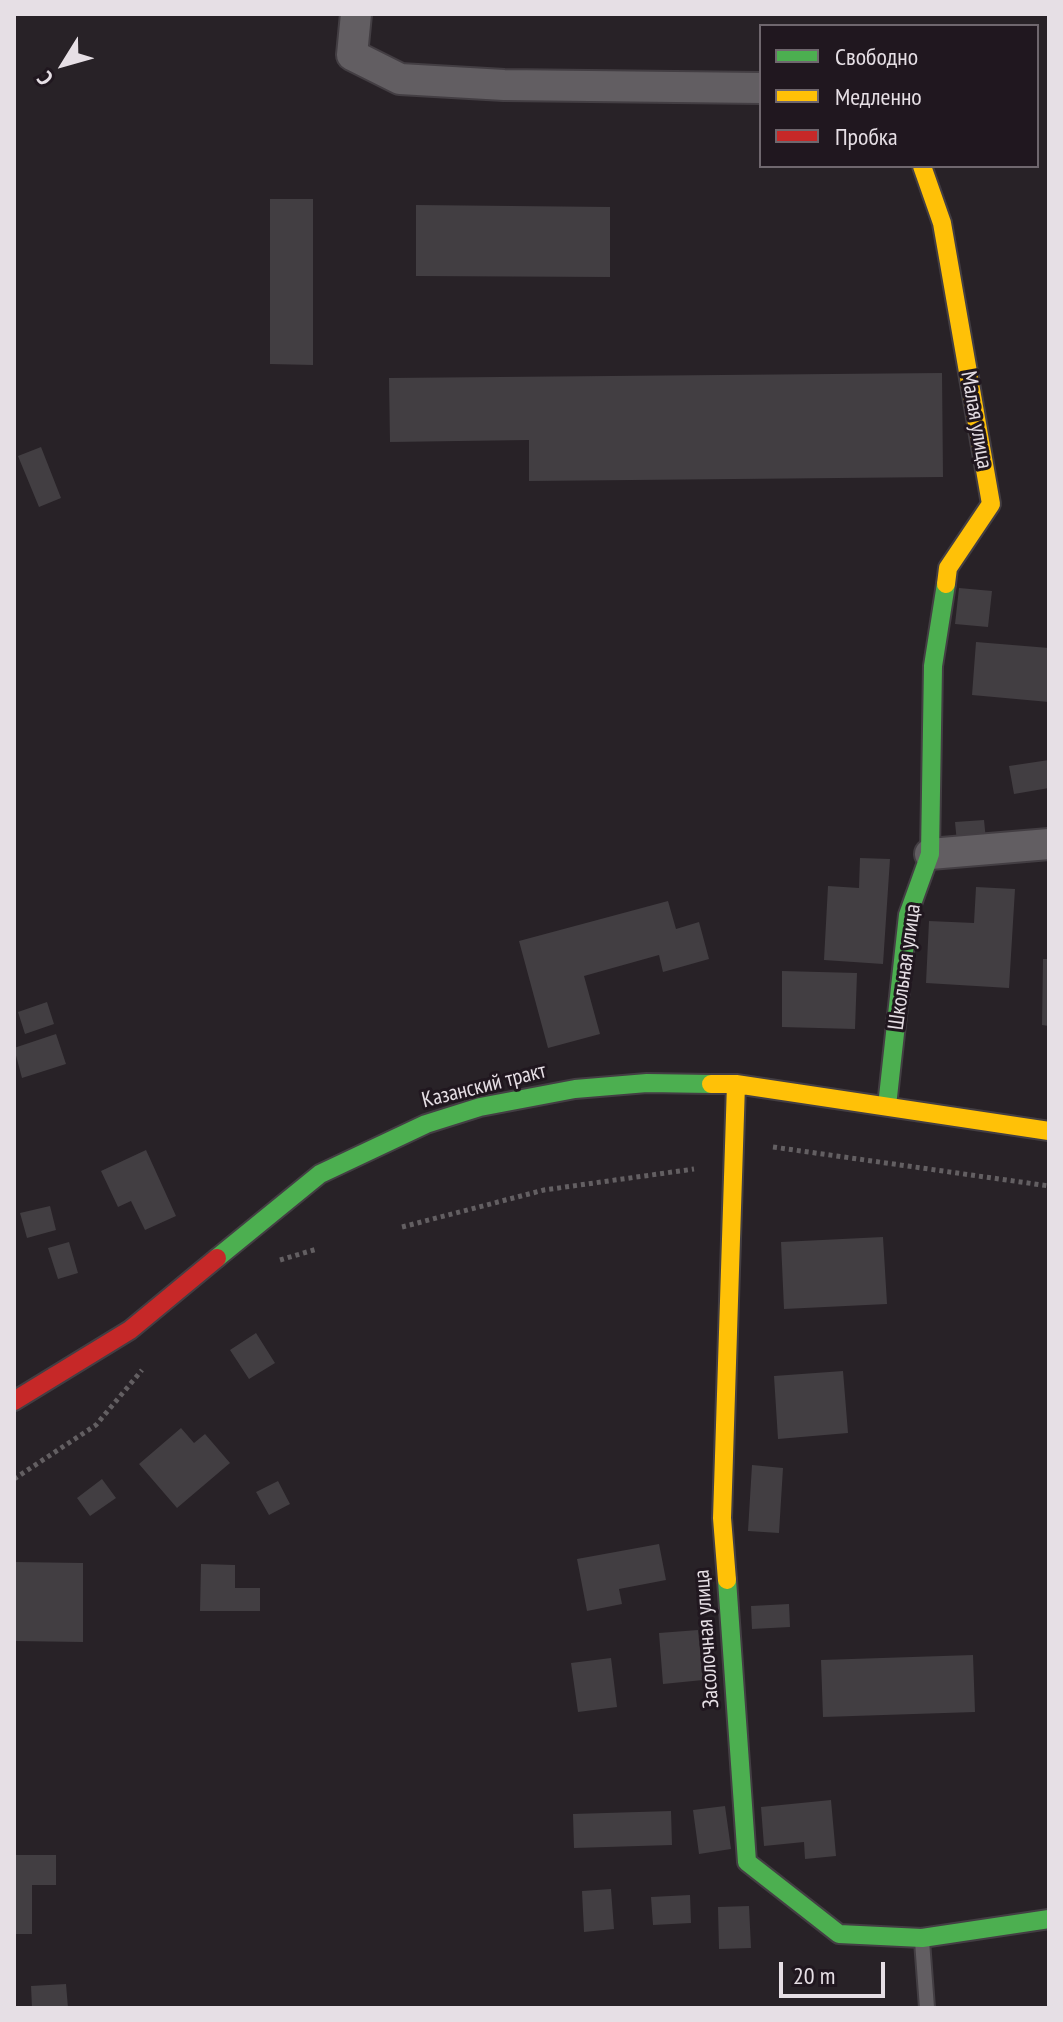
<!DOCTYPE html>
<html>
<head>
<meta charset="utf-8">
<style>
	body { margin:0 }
	#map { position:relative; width:1063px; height:2022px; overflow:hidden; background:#282227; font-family:"PT Sans Narrow",sans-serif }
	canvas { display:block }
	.frame { position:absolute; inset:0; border:16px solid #e6dfe5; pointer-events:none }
	.legend { position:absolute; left:759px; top:24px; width:280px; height:144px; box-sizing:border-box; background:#20171f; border:2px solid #6f676e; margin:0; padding:10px 14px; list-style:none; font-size:24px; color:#e6dfe5 }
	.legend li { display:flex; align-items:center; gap:16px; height:40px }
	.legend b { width:40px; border:2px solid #6f676e }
	.north { position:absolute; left:24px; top:24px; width:80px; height:80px; -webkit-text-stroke:6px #20171f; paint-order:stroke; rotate:233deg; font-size:22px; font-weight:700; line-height:32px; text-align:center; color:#e6dfe5 }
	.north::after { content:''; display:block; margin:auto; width:28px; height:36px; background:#e6dfe5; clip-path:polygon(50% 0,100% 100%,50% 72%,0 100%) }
	.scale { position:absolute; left:779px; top:1962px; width:106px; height:36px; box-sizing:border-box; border:4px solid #e6dfe5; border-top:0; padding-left:10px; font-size:24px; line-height:28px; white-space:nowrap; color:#e6dfe5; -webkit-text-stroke:6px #20171f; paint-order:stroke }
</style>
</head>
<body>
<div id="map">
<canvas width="1063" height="2022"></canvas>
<div class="frame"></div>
<ul class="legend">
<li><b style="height:10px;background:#4caf50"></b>Свободно</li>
<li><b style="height:10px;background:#ffc107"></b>Медленно</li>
<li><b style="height:10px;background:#c62828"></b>Пробка</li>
</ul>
<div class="north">С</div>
<div class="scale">20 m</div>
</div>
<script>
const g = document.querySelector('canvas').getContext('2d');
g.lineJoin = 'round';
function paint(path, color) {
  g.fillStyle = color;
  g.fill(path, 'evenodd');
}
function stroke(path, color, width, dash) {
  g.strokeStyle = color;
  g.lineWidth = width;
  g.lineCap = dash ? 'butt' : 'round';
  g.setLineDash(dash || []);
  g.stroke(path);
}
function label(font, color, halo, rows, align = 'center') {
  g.font = font + ' "PT Sans Narrow",sans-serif';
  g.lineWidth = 6;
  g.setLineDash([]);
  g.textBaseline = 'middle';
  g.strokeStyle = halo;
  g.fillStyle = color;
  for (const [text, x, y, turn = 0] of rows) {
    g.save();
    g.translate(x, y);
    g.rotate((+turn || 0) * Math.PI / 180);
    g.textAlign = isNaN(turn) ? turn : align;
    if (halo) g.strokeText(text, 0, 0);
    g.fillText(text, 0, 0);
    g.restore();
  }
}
const building = new Path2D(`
	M270,199H313V365L270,364Z
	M416,205L610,207V277L416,276Z
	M942,373L943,477L529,481V440L390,442L389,378Z
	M41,447L61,498L39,507L18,456Z
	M959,588L992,591L988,627L955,624Z
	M976,642L1049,648V702L972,695Z
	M1049,760V788L1014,794L1009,766Z
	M984,820L986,840L957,843L955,822Z
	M860,858L890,859L883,964L824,960L828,886L859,888Z
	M976,887L1015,889L1009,988L926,983L929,921L974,923Z
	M668,901L676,929L699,922L709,959L663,972L659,955L584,976L600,1034L548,1048L519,941Z
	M1043,959H1049V1026L1042,1025Z
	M782,971L857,973L855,1029L782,1027Z
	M47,1002L54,1024L25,1034L18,1012Z
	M56,1034L66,1064L22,1078L14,1048Z
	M146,1150L176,1216L145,1230L131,1201L118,1207L101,1171Z
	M50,1206L56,1230L27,1238L20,1213Z
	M883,1237L887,1304L784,1309L781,1242Z
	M69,1242L78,1273L58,1279L48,1248Z
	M256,1333L275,1363L249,1379L230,1350Z
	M843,1371L848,1433L778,1439L774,1376Z
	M181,1428L194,1443L205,1434L230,1463L177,1508L139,1464Z
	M752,1465L783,1468L779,1533L748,1531Z
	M102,1479L116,1498L90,1516L77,1498Z
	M278,1481L290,1504L269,1515L256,1492Z
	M659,1544L666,1580L619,1589L622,1604L587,1611L577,1559Z
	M14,1562L83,1563V1642L14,1641Z
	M201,1564L235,1565V1588H260V1611H200Z
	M789,1604L790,1627L752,1629L751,1606Z
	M698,1630L703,1680L663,1684L659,1633Z
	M973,1655L975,1712L823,1717L821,1660Z
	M611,1658L617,1707L578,1712L571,1663Z
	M831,1800L836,1856L805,1859L804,1842L764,1846L761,1807Z
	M725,1806L731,1849L699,1854L693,1810Z
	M671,1811L672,1845L574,1848L573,1814Z
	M14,1855H56V1885H32V1934H14Z
	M611,1889L614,1929L584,1932L582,1891Z
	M690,1895L691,1923L653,1925L651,1897Z
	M749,1906L751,1948L719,1949L718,1907Z
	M66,1984L68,2008H32L31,1986Z`);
const path = new Path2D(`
	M773,1147L1049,1186
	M402,1227L544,1190L694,1169
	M280,1260L317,1249
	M14,1479L96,1425L142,1370`);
const lane = new Path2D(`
	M922,1941L927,2008`);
const street = new Path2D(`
	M356,14L352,55L400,79L504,85L761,88
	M930,854L1049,844`);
const fast = new Path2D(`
	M887,1106L908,915L930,854L933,666L946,584
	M217,1258L320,1174L426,1124L480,1107L575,1089L647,1083L711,1084
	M727,1580L747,1862L839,1934L922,1938L1049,1919`);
const slow = new Path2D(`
	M922,166L942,223L991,504L948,568L946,584
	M711,1084H736L1049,1131
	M727,1580L722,1518L736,1084`);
const jam = new Path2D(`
	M14,1401L130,1330L217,1258`);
const streetNames = [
	["Малая улица",976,420,80],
	["Школьная улица",905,967,-82],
	["Казанский тракт",484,1086,-14],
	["Засолочная улица",707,1639,-94]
];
paint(building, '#423e42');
stroke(lane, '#433e43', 18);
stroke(street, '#433e43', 34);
stroke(fast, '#433e43', 22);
stroke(slow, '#433e43', 22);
stroke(jam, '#433e43', 22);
stroke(path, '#635f62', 5, [4, 4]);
stroke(lane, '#625e62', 14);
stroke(street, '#625e62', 30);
stroke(fast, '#4caf50', 18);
stroke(slow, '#ffc107', 18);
stroke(jam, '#c62828', 18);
label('22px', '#e6dfe5', '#20171f', streetNames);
</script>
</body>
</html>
